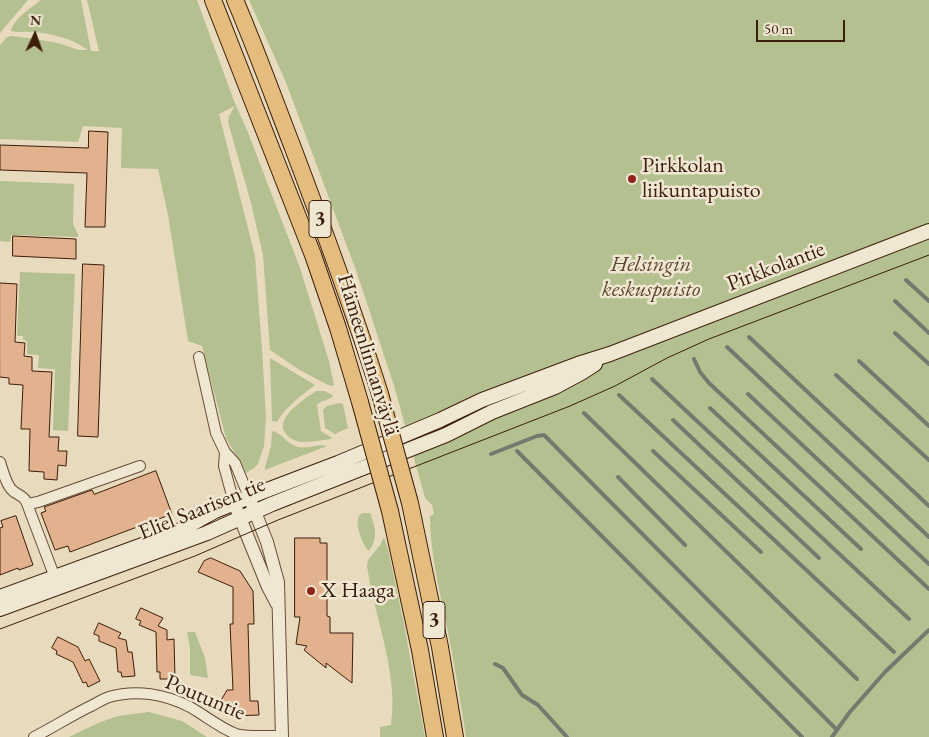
<!DOCTYPE html>
<html>
<head>
<meta charset="utf-8">
<style>
	body { margin:0 }
	#map { position:relative; width:929px; height:737px; overflow:hidden; background:#e8dabc; font-family:"EB Garamond",serif }
	canvas { display:block }
	.north { position:absolute; left:10px; top:10px; width:50px; height:50px; -webkit-text-stroke:4px #f0e7d3; paint-order:stroke; rotate:3deg; font-size:14px; font-weight:700; line-height:20px; text-align:center; color:#3c1d09 }
	.north::after { content:''; display:block; margin:auto; width:18px; height:22px; background:#3c1d09; clip-path:polygon(50% 0,100% 100%,50% 72%,0 100%) }
	.scale { position:absolute; left:756px; top:20px; width:89px; height:22px; box-sizing:border-box; border:2px solid #3c1d09; border-top:0; padding-left:6px; font-size:15px; line-height:18px; white-space:nowrap; color:#3c1d09; -webkit-text-stroke:4px #f0e7d3; paint-order:stroke }
</style>
</head>
<body>
<div id="map">
<canvas width="929" height="737"></canvas>
<div class="north">N</div>
<div class="scale">50 m</div>
</div>
<script>
const g = document.querySelector('canvas').getContext('2d');
g.lineJoin = 'round';
function paint(path, color) {
  g.fillStyle = color;
  g.fill(path, 'evenodd');
}
function stroke(path, color, width, dash) {
  g.strokeStyle = color;
  g.lineWidth = width;
  g.lineCap = dash ? 'butt' : 'round';
  g.setLineDash(dash || []);
  g.stroke(path);
}
function label(font, color, halo, rows, align = 'center') {
  g.font = font + ' "EB Garamond",serif';
  g.lineWidth = 5;
  g.setLineDash([]);
  g.textBaseline = 'middle';
  g.strokeStyle = halo;
  g.fillStyle = color;
  for (const [text, x, y, turn = 0] of rows) {
    g.save();
    g.translate(x, y);
    g.rotate((+turn || 0) * Math.PI / 180);
    g.textAlign = isNaN(turn) ? turn : align;
    if (halo) g.strokeText(text, 0, 0);
    g.fillText(text, 0, 0);
    g.restore();
  }
}
const green = new Path2D(`
	M0,0H28L0,33Z
	M41,0H81L91,51H99L87,0H197L234,101L247,130L300,268L329,361L334,385L332,386L328,385L298,369L270,350L263,255L251,203L228,122L229,116L235,106L219,114L255,256L262,349L266,417L264,446L258,464L254,468L246,473L226,438L202,346L188,341L168,215L158,169L121,168L122,128L83,126L78,142L0,139V45L7,37L12,36L35,39L58,43L79,50H88C73,39 54,34 35,32C27,31 19,33 11,31C14,18 31,8 41,0Z
	M249,0H929V737H466C460,699 454,661 446,623C439,588 430,552 430,516L434,514L432,505L425,498L395,389L357,273L285,80Z
	M0,181L74,184L73,224L78,234V237L11,235L10,242L0,241Z
	M20,272L75,274L68,431L53,430L55,369L38,368L39,355L27,354V341L23,340V336H17Z
	M270,358L315,385C301,396 286,406 277,422L272,421Z
	M316,391H324L333,395L332,397C327,401 321,400 317,405L321,431L332,438L331,439C322,440 312,442 303,442C297,442 290,439 286,434C273,418 305,399 316,391Z
	M339,403L343,404L348,428L335,434L325,428L323,410L327,406Z
	M274,431C283,435 287,444 298,447C308,449 319,443 327,446L265,470V467L271,446L272,432Z
	M364,513H370C376,528 378,538 369,551C363,546 356,527 358,519C359,514 361,514 364,513Z
	M384,537L388,549L404,624L425,737H380V727L391,725C392,714 393,702 392,691C389,648 373,608 367,566L368,560L380,545Z
	M187,632H195L205,658L208,678L190,675V648Z
	M149,712L182,721L207,737H69L98,723L118,716Z`);
const stream = new Path2D(`
	M906,280L929,301
	M895,301L929,333
	M895,333L929,364
	M749,337L929,506
	M727,347L929,537
	M694,359L700,372L709,383L929,589
	M859,361L929,426
	M836,375L929,460
	M652,379L909,619
	M748,394L929,564
	M619,395L894,652
	M710,408L861,549
	M584,413L857,679
	M673,420L819,558
	M517,451L802,737
	M653,451L761,552
	M491,454L537,436L544,435L837,730
	M618,477L685,545
	M495,664L503,668L522,695L538,705L567,737
	M832,737L849,713L885,672L929,630`);
const building = new Path2D(`
	M89,131L108,132L105,227H85L87,173L0,170V145L88,148Z
	M13,236L76,239V259L13,256Z
	M83,264L104,265L98,437L78,436Z
	M0,283L17,284L15,342L25,343L24,356L32,357V371L52,372L49,437H59L58,451H67L66,466L58,465L57,480L44,479V472L29,471L30,429H21L23,385L9,384V378L0,377Z
	M156,471L172,514L70,552L68,546L55,550L41,513L46,511L44,507L92,490L94,494Z
	M16,516L33,565L19,570L18,568L0,575V528L3,527L1,521Z
	M295,538H320V543H327V616L330,617V633H353L352,683L326,663V668L304,650L307,646L296,644L300,617H295Z
	M211,558L240,571L253,591L254,624H248L250,701H258L259,715L234,716L224,710L227,705L220,702L227,690H233L230,624H233V587L198,572L204,561Z
	M141,608L163,618L158,626L167,630V640L174,639L175,679H160V672H157L156,632L139,625L141,621L136,619Z
	M99,623L121,633L118,638L126,640L128,652H132L135,676L122,677L121,672H118L116,648L99,641V636L94,634Z
	M58,637L78,647L85,661L89,659L100,681L88,687L86,682L83,683L73,662L56,654L57,651L52,648Z`);
const minor = new Path2D(`
	M199,357L216,433L225,452L235,463L249,497
	M225,452L224,466L234,503
	M0,462C3,471 6,485 13,491C18,495 23,496 26,501L57,583
	M28,504L38,502L140,466
	M34,737C54,727 72,715 91,706C97,703 103,699 109,697C136,689 165,694 190,707C206,716 220,728 236,734C247,737 270,736 282,736`);
const tertiary = new Path2D(`
	M249,497L267,542L278,582L282,737
	M234,503L268,587L277,604`);
const secondary = new Path2D(`
	M0,597L175,533L215,511L262,492L338,463L440,420L482,400L578,364L610,354L929,231
	M0,609L207,533L272,504L446,435L492,412L555,387L581,373L595,364`);
const trunk = new Path2D(`
	M213,0L313,255L338,328L360,402
	M235,0C256,49 274,99 293,148C324,230 354,311 380,394
	M410,503L440,647L455,737
	M390,511L420,650L435,737`);
const tram = new Path2D(`
	M0,629L195,556L278,520L570,406L615,386L667,358L709,339L929,255`);
const trunkBridge = new Path2D(`
	M380,394L410,503
	M360,402L390,511`);
const markers = [
	[632,179,5,"#8f2418"],
	[311,591,5,"#8f2418"]
];
const shields = [
	[320,219,22],
	[434,620,22]
];
const shieldNames = [
	["3",320,219],
	["3",434,620]
];
const poiNames = [
	["Pirkkolan",642,166],
	["liikuntapuisto",642,191],
	["X Haaga",321,591]
];
const parkNames = [
	["Helsingin",651,265],
	["keskuspuisto",651,290]
];
const streetNames = [
	["Pirkkolantie",776,267,-21],
	["Hämeenlinnanväylä",368,355,73],
	["Eliel Saarisen tie",202,509,-22],
	["Poutuntie",205,698,23]
];
paint(green, '#b5c091');
stroke(stream, '#737b6e', 4);
paint(building, '#e2b18d');
stroke(building, '#3c1d09', 1);
stroke(minor, '#674c36', 12);
stroke(tertiary, '#674c36', 14);
stroke(secondary, '#3c1d09', 16);
stroke(trunk, '#3c1d09', 18);
stroke(minor, '#f0e7d3', 10);
stroke(tertiary, '#f0e7d3', 12);
stroke(secondary, '#f0e7d3', 14);
stroke(trunk, '#e4bd7e', 16);
stroke(tram, '#3c1d09', 1);
stroke(trunkBridge, '#3c1d09', 18, []);
stroke(trunkBridge, '#e4bd7e', 16);
for (const [x, y, r, color] of markers) {
  const dot = new Path2D();
  dot.arc(x, y, r, 0, 2 * Math.PI);
  g.fillStyle = color;
  g.fill(dot);
  stroke(dot, '#f0e7d3', 2);
}
for (const [x, y, w] of shields) {
  const box = new Path2D();
  box.roundRect(x - w / 2, y - 18.5, w, 37, 4);
  g.fillStyle = '#f0e7d3';
  g.fill(box);
  stroke(box, '#3c1d09', 1);
}
label('bold 21px', '#3c1d09', null, shieldNames);
label('22px', '#3c1d09', '#f0e7d3', poiNames, 'left');
label('italic 22px', '#5a462b', '#f0e7d3', parkNames);
label('22px', '#3c1d09', '#f0e7d3', streetNames);
</script>
</body>
</html>
